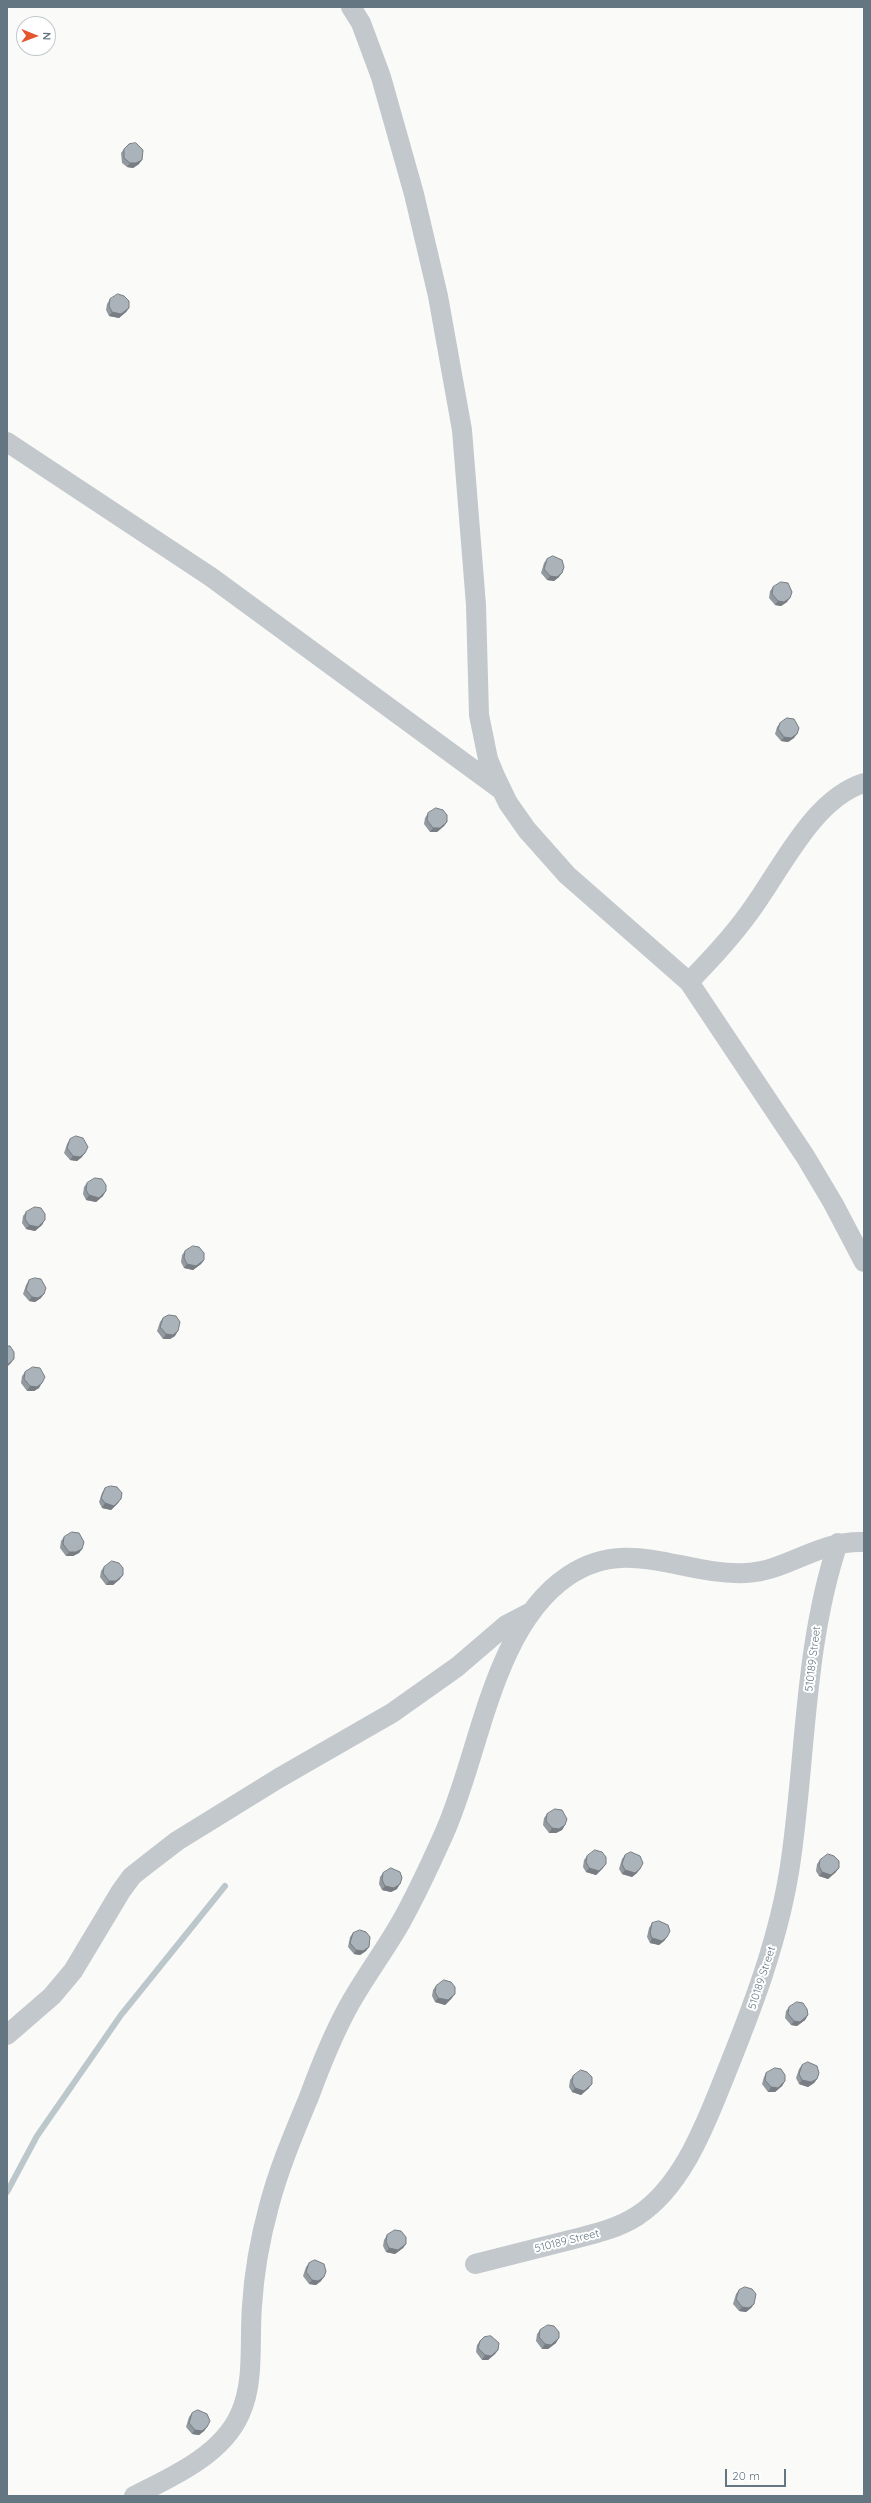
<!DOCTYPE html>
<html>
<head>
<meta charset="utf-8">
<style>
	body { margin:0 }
	#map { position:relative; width:871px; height:2503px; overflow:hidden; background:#fafaf8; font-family:Quicksand,sans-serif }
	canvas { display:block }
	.frame { position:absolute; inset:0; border:8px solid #657683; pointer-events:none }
	.north { position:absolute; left:16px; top:16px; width:40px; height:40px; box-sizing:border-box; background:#fff; border:1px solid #c1c8cd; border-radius:50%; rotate:91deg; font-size:11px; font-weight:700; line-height:16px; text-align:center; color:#657683 }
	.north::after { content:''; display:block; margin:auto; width:14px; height:18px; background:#e4572e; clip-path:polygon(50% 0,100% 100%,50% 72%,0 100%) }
	.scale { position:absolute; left:725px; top:2469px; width:61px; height:18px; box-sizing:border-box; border:2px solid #657683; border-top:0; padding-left:5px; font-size:12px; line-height:14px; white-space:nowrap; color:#657683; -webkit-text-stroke:3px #fff; paint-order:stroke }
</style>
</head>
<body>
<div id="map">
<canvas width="871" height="2503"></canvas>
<div class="frame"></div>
<div class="north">N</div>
<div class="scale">20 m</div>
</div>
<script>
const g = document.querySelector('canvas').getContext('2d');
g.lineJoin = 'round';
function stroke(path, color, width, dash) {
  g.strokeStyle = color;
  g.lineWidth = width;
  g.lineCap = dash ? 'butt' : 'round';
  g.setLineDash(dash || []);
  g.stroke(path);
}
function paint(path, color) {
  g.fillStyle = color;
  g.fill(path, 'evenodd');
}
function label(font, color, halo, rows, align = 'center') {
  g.font = font + ' Quicksand,sans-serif';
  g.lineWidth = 4;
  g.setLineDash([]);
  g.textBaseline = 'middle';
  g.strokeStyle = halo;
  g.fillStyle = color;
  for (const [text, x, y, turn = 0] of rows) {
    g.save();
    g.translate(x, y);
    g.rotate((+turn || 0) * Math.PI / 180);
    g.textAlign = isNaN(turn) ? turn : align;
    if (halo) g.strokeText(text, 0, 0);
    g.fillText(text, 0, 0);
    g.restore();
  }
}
const stream = new Path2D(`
	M7,2192L37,2136L121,2015L225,1886`);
const minor = new Path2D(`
	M351,7L361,23L381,77L414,194L438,296L462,430L476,605L479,715L488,759L495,776L508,803L527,830L567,875L689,982L805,1156L833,1203L864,1262
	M7,442L211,577L500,789
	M689,982C710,960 731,938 749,913C780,872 812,799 864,783
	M7,2035L52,1996L73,1971L121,1891L132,1876L146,1865L177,1841L279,1778L392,1713L457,1667L506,1625L529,1613
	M475,2264C507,2256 538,2248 570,2240C593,2234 617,2229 637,2216C679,2189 702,2133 720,2088C750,2014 780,1939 791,1859C806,1754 804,1645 838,1543
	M134,2496C172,2477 222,2455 240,2414C255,2381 249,2342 252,2306C254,2272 260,2239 269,2206C279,2168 294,2133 309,2097C320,2067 332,2037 347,2009C363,1979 384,1952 401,1922C416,1895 430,1865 443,1836C480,1756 491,1628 568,1576C628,1535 682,1576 746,1573C788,1571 818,1540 864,1542`);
const wall = new Path2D(`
	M124,149L139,164L133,168L127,167L122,163L121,153Z
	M110,299L129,308L126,312L119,318L109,316L106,310L107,304Z
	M547,559L559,577L554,581L547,580L541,573L544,563Z
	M773,587L787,602L781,606L775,605L769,598L770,591Z
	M780,723L794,738L788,742L781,741L775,734L777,727Z
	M428,813L447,822L444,826L437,832H430L424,824L425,818Z
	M70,1139L82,1157L77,1161L70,1160L64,1153L67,1144Z
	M87,1183L103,1196L96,1202L86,1200L83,1194L84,1187Z
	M26,1212L42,1225L35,1231L26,1229L22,1223L23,1216Z
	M185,1251L204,1260L201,1264L193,1270L184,1268L181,1262L182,1255Z
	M29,1280L41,1298L35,1302L29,1301L23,1294L26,1285Z
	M163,1318L175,1336L170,1339H163L157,1331L160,1322Z
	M25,1372L39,1388L34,1391H27L21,1383L22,1376Z
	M105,1488L121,1499L118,1503L111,1510L102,1508L99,1502L102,1493Z
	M64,1537L82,1549L79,1553L73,1556H66L60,1548L61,1541Z
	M104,1567L120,1579L113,1585H106L100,1577L101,1571Z
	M547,1814L565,1825L562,1830L556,1833H549L543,1825L544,1818Z
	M625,1855L637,1873L632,1877L622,1874L619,1869L622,1859Z
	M587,1856L603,1868L596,1875L586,1872L583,1867L584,1860Z
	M820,1860L836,1872L828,1879L819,1876L816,1871L817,1864Z
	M383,1873L397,1889L391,1892L382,1890L379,1884L380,1877Z
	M652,1923L667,1937L664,1941L659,1945L650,1943L647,1937L649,1928Z
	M353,1933L366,1951L360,1955L354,1954L348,1947L350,1937Z
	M436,1986L452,1998L445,2005L435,2002L432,1996L433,1990Z
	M789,2007L808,2015L805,2020L797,2026L791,2025L785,2018L786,2011Z
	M802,2065L817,2079L814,2083L808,2087L799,2084L796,2078L799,2069Z
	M766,2073L785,2081L782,2086L775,2092H768L762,2084L764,2077Z
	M573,2076L589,2088L581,2095L572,2092L569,2087L570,2080Z
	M387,2235L406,2244L403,2248L395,2254L386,2252L383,2246L384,2240Z
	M309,2263L321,2281L316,2285L309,2284L303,2276L306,2267Z
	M739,2290L754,2304L751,2308L746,2312L739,2311L733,2304L736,2294Z
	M540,2330L556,2343L548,2349H542L536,2341L537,2334Z
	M480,2341L498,2350L495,2354L488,2360H482L476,2352L477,2345Z
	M192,2413L207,2427L204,2431L199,2435L192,2434L186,2427L189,2417Z`);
const shadedWall = new Path2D(`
	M142,160L139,164L133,168L127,167L130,163Z
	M129,308L126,312L119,318L109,316L112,312Z
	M562,573L559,577L554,581L547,580L550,576Z
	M790,598L787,602L781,606L775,605L778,601Z
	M797,734L794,738L788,742L781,741L784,737Z
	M447,822L444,826L437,832H430L433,828Z
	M85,1153L82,1157L77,1161L70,1160L73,1156Z
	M106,1191L103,1196L96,1202L86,1200L89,1195Z
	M45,1220L42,1225L35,1231L26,1229L29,1225Z
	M204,1260L201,1264L193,1270L184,1268L187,1264Z
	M44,1294L41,1298L35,1302L29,1301L32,1297Z
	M178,1331L175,1336L170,1339H163L166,1334Z
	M14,1359L11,1363L7,1367V1365Z
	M42,1383L39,1388L34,1391H27L30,1386Z
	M121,1499L118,1503L111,1510L102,1508L105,1503Z
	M82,1549L79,1553L73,1556H66L69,1552Z
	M123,1575L120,1579L113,1585H106L109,1581Z
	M565,1825L562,1830L556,1833H549L552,1828Z
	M606,1864L603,1868L596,1875L586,1872L589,1868Z
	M839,1868L836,1872L828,1879L819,1876L822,1872Z
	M640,1869L637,1873L632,1877L622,1874L625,1870Z
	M400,1884L397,1889L391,1892L382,1890L385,1886Z
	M667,1937L664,1941L659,1945L650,1943L652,1938Z
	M369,1947L366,1951L360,1955L354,1954L356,1950Z
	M455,1994L452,1998L445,2005L435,2002L438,1998Z
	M808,2015L805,2020L797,2026L791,2025L794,2021Z
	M817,2079L814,2083L808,2087L799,2084L802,2080Z
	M785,2081L782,2086L775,2092H768L771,2087Z
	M592,2084L589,2088L581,2095L572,2092L575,2088Z
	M406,2244L403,2248L395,2254L386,2252L389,2248Z
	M324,2277L321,2281L316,2285L309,2284L312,2280Z
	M754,2304L751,2308L746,2312L739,2311L742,2307Z
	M559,2338L556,2343L548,2349H542L545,2344Z
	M498,2350L495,2354L488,2360H482L485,2355Z
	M207,2427L204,2431L199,2435L192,2434L195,2430Z`);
const building = new Path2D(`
	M136,143L143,150L142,160L136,163H130L124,158V149L129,144Z
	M118,294L124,296L129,301V308L121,314L112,312L109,306L110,299Z
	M553,556L562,560L564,567L562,573L557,577L550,576L544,569L547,559Z
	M781,582L788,583L792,592L790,598L784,602L778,601L772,594L773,587Z
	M787,718L794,719L799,728L797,734L791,738L784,737L778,729L780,723Z
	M436,808L443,810L447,815V822L440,828H433L427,820L428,813Z
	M76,1136L83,1138L88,1147L85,1153L80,1157L73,1156L67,1148L70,1139Z
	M95,1178L102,1179L106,1185V1191L99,1198L89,1195L86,1190L87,1183Z
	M35,1207L41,1208L45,1214V1220L38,1227L29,1225L25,1219L26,1212Z
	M193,1246L199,1247L204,1253V1260L196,1266L187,1264L184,1258L185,1251Z
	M35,1278L41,1279L46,1288L44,1294L38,1298L32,1297L26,1290L29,1280Z
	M169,1315L176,1316L180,1322L178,1331L173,1335L166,1334L160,1327L163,1318Z
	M7,1346H10L14,1352V1359L7,1365Z
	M33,1367L40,1368L45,1377L42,1383L37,1387L30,1386L24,1379L25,1372Z
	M111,1486L117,1487L122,1493L121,1499L114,1506L105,1503L101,1498L105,1488Z
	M72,1532L79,1533L84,1542L82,1549L76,1552H69L63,1544L64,1537Z
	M112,1561L119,1563L123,1568V1575L116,1581H109L103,1573L104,1567Z
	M555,1809L562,1810L567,1819L565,1825L559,1829L552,1828L546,1821L547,1814Z
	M595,1850L602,1852L606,1857V1864L599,1871L589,1868L586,1862L587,1856Z
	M631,1852L640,1856L643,1863L640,1869L635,1873L625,1870L622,1864L625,1855Z
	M828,1854L834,1856L839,1861V1868L831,1875L822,1872L819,1866L820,1860Z
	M391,1868L400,1872L402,1878L400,1884L394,1888L385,1886L382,1880L383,1873Z
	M659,1921L668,1925L670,1931L667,1937L662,1941L652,1938L650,1933L652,1923Z
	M360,1930L366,1932L370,1937L369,1947L363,1951L356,1950L350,1943L353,1933Z
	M444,1980L451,1982L455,1987V1994L448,2000L438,1998L435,1992L436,1986Z
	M797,2002L803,2003L807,2009L808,2015L800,2022L794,2021L788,2014L789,2007Z
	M808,2062L817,2066L819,2073L817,2079L811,2082L802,2080L799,2074L802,2065Z
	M775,2068L781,2069L785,2075V2081L778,2088L771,2087L765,2080L766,2073Z
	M581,2070L587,2072L592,2077V2084L584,2091L575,2088L572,2082L573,2076Z
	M395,2230L401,2231L406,2237V2244L398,2250L389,2248L386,2242L387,2235Z
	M315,2260L324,2264L326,2271L324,2277L318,2281L312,2280L306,2272L309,2263Z
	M745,2287L752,2289L756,2294L754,2304L749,2308L742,2307L736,2299L739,2290Z
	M548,2325L554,2326L559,2332V2338L551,2345L545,2344L539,2337L540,2330Z
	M491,2336L499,2343L498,2350L491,2356L485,2355L478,2348L480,2341L484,2337Z
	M198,2410L207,2414L210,2421L207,2427L202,2431L195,2430L189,2423L192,2413Z`);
const streetNames = [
	["510189 Street",813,1659,-83],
	["510189 Street",762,1978,-72],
	["510189 Street",567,2241,-14]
];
stroke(stream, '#bbc7cb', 6);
stroke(minor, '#c3c8cc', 20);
paint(wall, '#929a9f');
paint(shadedWall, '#777d82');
paint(building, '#aab3b9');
stroke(building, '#777d82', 1);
label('11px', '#657683', '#fff', streetNames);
</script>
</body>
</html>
